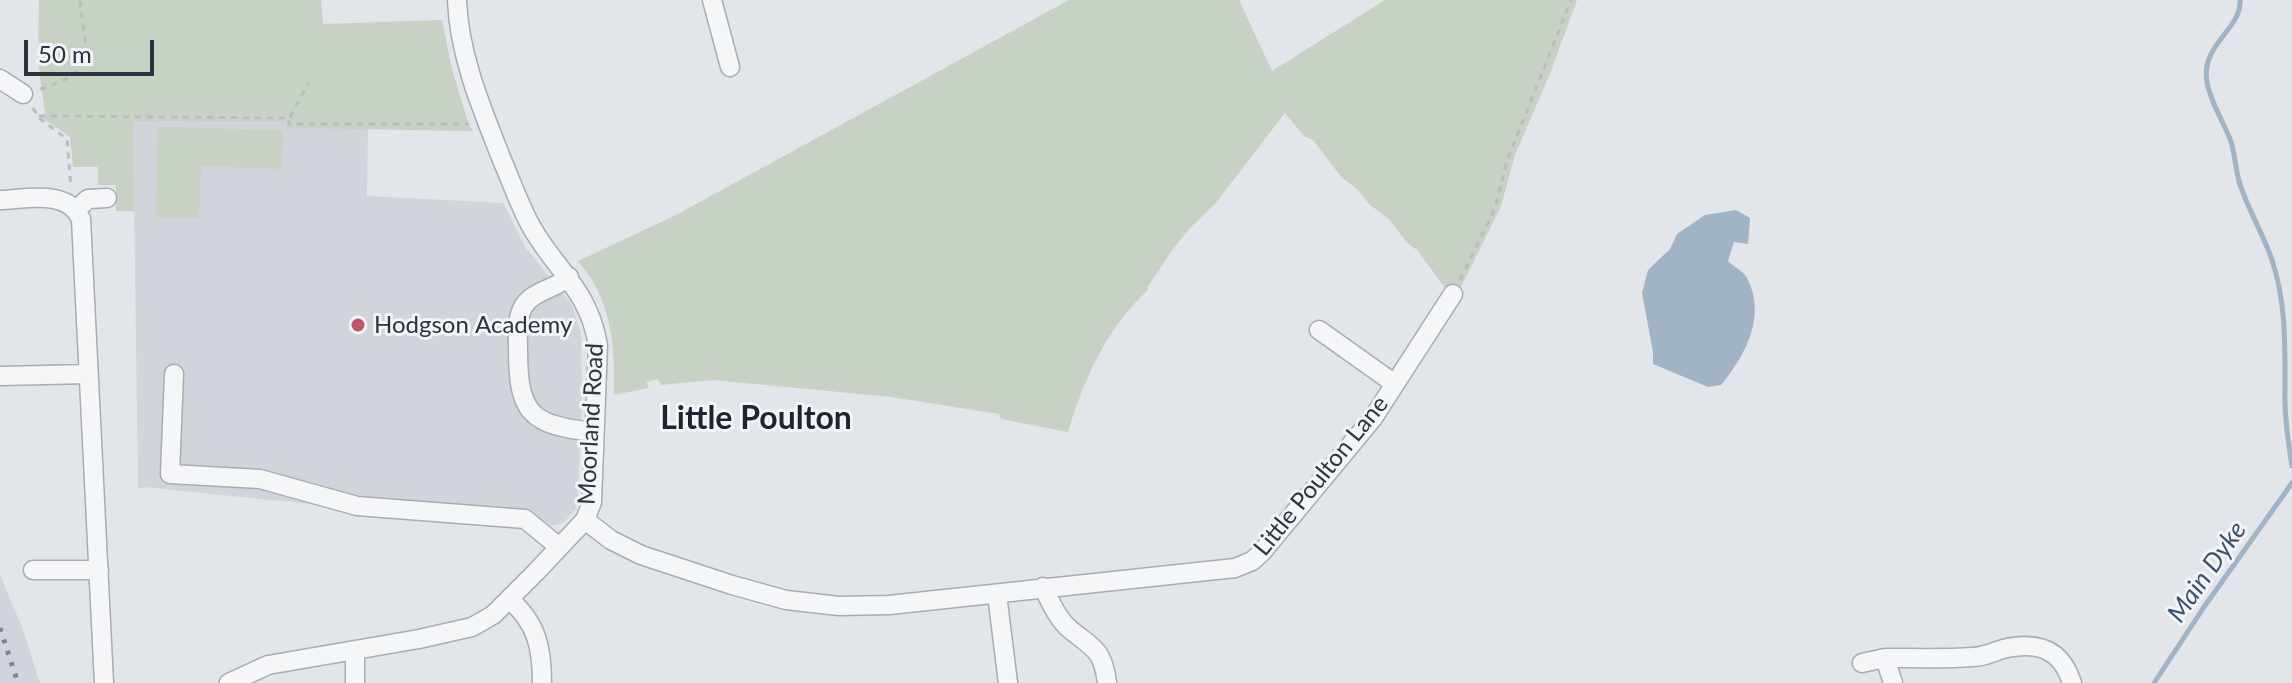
<!DOCTYPE html>
<html>
<head>
<meta charset="utf-8">
<style>
	body { margin:0 }
	#map { position:relative; width:2292px; height:683px; overflow:hidden; background:#e2e5e9; font-family:Lato,sans-serif }
	canvas { display:block }
	.scale { position:absolute; left:24px; top:40px; width:130px; height:36px; box-sizing:border-box; border:4px solid #2c343f; border-top:0; padding-left:10px; font-size:24px; line-height:28px; white-space:nowrap; color:#2c343f; -webkit-text-stroke:6px #f2f4f7; paint-order:stroke }
</style>
</head>
<body>
<div id="map">
<canvas width="2292" height="683"></canvas>
<div class="scale">50 m</div>
</div>
<script>
const g = document.querySelector('canvas').getContext('2d');
g.lineJoin = 'round';
function paint(path, color) {
  g.fillStyle = color;
  g.fill(path, 'evenodd');
}
function stroke(path, color, width, dash) {
  g.strokeStyle = color;
  g.lineWidth = width;
  g.lineCap = dash ? 'butt' : 'round';
  g.setLineDash(dash || []);
  g.stroke(path);
}
function label(font, color, halo, rows, align = 'center') {
  g.font = font + ' Lato,sans-serif';
  g.lineWidth = 6;
  g.setLineDash([]);
  g.textBaseline = 'middle';
  g.strokeStyle = halo;
  g.fillStyle = color;
  for (const [text, x, y, turn = 0] of rows) {
    g.save();
    g.translate(x, y);
    g.rotate((+turn || 0) * Math.PI / 180);
    g.textAlign = isNaN(turn) ? turn : align;
    if (halo) g.strokeText(text, 0, 0);
    g.fillText(text, 0, 0);
    g.restore();
  }
}
const built = new Path2D(`
	M133,121H286L287,128H368L367,196L503,203L525,247L571,303L581,333L582,392L578,501L575,510L566,520L560,524L530,530L486,522L144,487L138,489Z
	M0,575L22,627L40,683H0Z`);
const green = new Path2D(`
	M39,0H321L323,24L442,20L452,69L469,126L473,131L287,128L286,121H133L134,211H116V185H98V167H73L70,137L43,118L45,114L38,62Z
	M1069,0H1239L1272,71L1385,0H1577L1551,71L1515,155L1501,206L1460,289H1446L1417,250L1407,243L1389,219L1370,205L1356,188L1342,178L1313,140L1304,136L1285,113L1215,204L1189,229L1173,249L1147,288L1148,290C1107,327 1083,381 1068,432L1001,419L999,414L891,397L713,380L661,385L658,379L647,382L648,388L614,395C615,346 612,300 578,261L676,215Z
	M158,127L283,130L281,169L201,166L199,218L156,217Z`);
const water = new Path2D(`
	M1736,210L1750,218L1748,244L1734,242L1728,261C1733,266 1743,271 1747,278C1767,316 1745,356 1721,385L1708,387L1653,364V352L1642,293L1648,270L1670,249L1677,234L1705,215Z`);
const stream = new Path2D(`
	M2240,0C2242,29 2200,45 2207,82C2210,101 2223,121 2230,139C2235,152 2235,167 2239,181C2247,208 2263,233 2272,260C2286,302 2285,344 2285,387C2284,414 2288,440 2292,466
	M2154,683L2204,607L2292,483`);
const path = new Path2D(`
	M40,89C99,72 85,51 80,0
	M33,108L39,118L67,139L71,188
	M39,116L289,118V124H469
	M290,117L309,82
	M1460,280L1495,208L1507,161L1571,0`);
const minor = new Path2D(`
	M712,0L730,67
	M0,79L23,94
	M0,200C27,199 68,189 81,219L104,683
	M77,209L88,199L107,198
	M569,277C555,289 532,291 523,307C516,320 518,337 518,350C518,414 531,425 593,432
	M1319,330L1395,384
	M174,374L170,474L260,479L357,506L525,519L559,547
	M0,376L89,374
	M585,520L611,540L641,555L732,585L786,600L839,606L889,605L1235,568L1252,561L1262,552L1373,418L1453,294
	M33,570H99
	M1043,587C1051,603 1058,620 1072,631C1095,649 1103,651 1107,683
	M997,594L1008,683
	M509,599C537,623 542,648 542,683
	M355,650V683
	M1862,663L1885,658
	M229,683L268,665L419,639L472,627L493,615L536,572L585,520L592,502L598,345C588,289 558,273 532,228C520,207 512,183 502,160C482,109 459,56 457,0
	M1893,683L1885,658C1914,658 1944,659 1973,657C1984,657 1993,652 2003,649C2037,641 2061,648 2072,683`);
const rail = new Path2D(`
	M0,628L18,683`);
const markers = [
	[358,325,8,"#c05568"]
];
const poiNames = [
	["Hodgson Academy",374,325]
];
const streetNames = [
	["Moorland Road",591,424,-87],
	["Little Poulton Lane",1321,476,-51]
];
const waterNames = [
	["Main Dyke",2207,572,-55]
];
const districtNames = [
	["Little Poulton",756,419]
];
paint(built, '#d1d4db');
paint(green, '#c8d2c4');
paint(water, '#a1b4c5');
stroke(stream, '#a1b4c5', 5);
stroke(minor, '#a8acb3', 21);
stroke(path, '#b9bcc0', 3, [6, 6]);
stroke(minor, '#f5f6f8', 18);
stroke(rail, '#7d8591', 5, [4, 8]);
for (const [x, y, r, color] of markers) {
  const dot = new Path2D();
  dot.arc(x, y, r, 0, 2 * Math.PI);
  g.fillStyle = color;
  g.fill(dot);
  stroke(dot, '#f2f4f7', 3);
}
label('24px', '#2c343f', '#f2f4f7', poiNames, 'left');
label('24px', '#2c343f', '#f2f4f7', streetNames);
label('italic 26px', '#3b536f', '#f2f4f7', waterNames);
label('bold 32px', '#1e2530', '#f2f4f7', districtNames);
</script>
</body>
</html>
